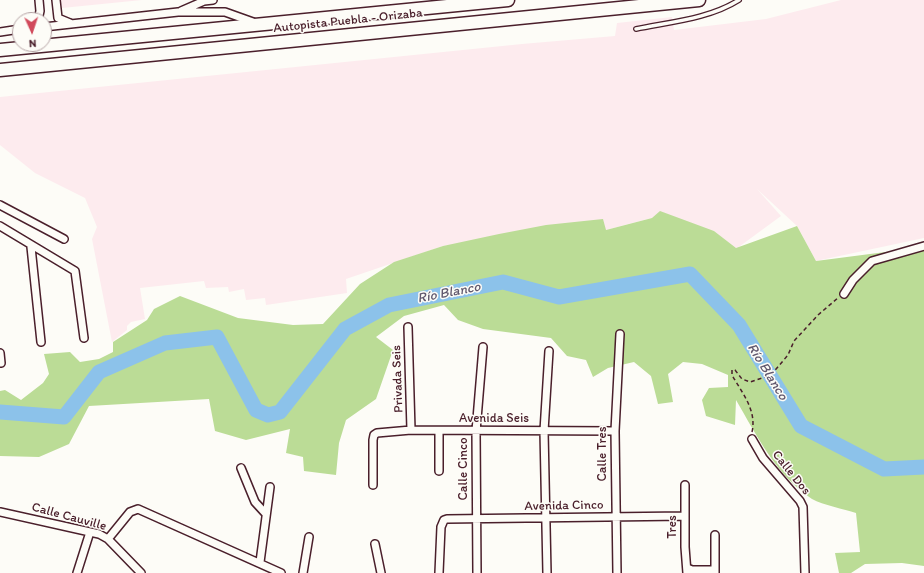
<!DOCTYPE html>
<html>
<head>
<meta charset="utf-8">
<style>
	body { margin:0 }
	#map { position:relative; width:924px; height:573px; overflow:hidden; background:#fdfcf7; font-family:Itim,sans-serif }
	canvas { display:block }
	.north { position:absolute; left:12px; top:12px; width:40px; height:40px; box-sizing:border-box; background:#fdfcf7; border:1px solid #b5a4a5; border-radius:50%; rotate:177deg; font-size:11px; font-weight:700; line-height:16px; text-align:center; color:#4a1f2b }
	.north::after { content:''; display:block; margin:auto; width:14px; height:18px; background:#d1495b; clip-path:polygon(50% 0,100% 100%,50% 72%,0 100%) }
</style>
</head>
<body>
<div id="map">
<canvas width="924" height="573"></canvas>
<div class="north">N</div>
</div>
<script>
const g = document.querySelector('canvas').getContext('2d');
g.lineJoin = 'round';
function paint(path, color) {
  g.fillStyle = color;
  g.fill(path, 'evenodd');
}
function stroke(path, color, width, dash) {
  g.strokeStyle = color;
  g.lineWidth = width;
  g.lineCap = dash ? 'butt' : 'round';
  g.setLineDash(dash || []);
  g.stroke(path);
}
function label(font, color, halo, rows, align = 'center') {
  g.font = font + ' Itim,sans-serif';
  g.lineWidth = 3;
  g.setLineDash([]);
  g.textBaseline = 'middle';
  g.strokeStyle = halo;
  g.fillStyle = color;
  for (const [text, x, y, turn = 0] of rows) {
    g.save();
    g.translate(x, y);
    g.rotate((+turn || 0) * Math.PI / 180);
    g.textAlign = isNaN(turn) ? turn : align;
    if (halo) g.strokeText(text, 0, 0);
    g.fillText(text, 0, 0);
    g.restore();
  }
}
const built = new Path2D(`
	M61,0H142L62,8Z
	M841,0H924V238L816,261L797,226L757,189L781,216L736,249L714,231L652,218L606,230L443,246L346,279L347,293L266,305L265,298L246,300L244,289L229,292L228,287L206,288L204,281L140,288L145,319L131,322L127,326V330L112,342L92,239L97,227L85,198L35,173L0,145V97L522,44L615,36L617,23L672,17L674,30L766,19Z`);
const green = new Path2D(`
	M660,211L714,231L736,248L797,226L816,261L924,247V566L902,563L865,564L851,573H839L835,553L860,552L856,513C844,509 823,505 812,499C776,475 757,436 736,400L735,425L706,416L702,400L709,388L728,387V375L702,364L683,362L668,374L673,402L658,404L651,376L634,362L608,368L593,377L586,360L567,356L551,338L483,329L458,320L444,305L404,316L376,337L393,350L376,399L346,420L339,443L336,475L304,471L303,457L286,453L290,429L246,440L215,431L209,399L89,406L69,444L39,457L0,456V391L5,390L21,400L43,383L49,374L44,354L70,352L80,362L99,359L113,352V342L147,320L154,309L180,296L238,318L293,325L323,324L360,284L394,262L443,246L499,234L546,225L603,219L606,230L652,218Z`);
const river = new Path2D(`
	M0,412L64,417L99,372L165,343L217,337L256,410L268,415L280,412L345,329L389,305L503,282L559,297L690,274L739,325L801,426L884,469L924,467`);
const path = new Path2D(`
	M752,432C757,410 742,393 732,375V370H735L742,379L750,382L771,375L788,355L794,341L818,315L839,297`);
const service = new Path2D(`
	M636,29C670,22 709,19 739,0`);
const minor = new Path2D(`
	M56,0L58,18L70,23
	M181,11L204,1L213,0
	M38,20L40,11L39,0
	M44,27L178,12H225L253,22
	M0,32L20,29
	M0,205L64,239
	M0,226L75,271L84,338
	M31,247L41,342
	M844,294L853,280L872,261L924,246
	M408,327L411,430
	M0,353L1,363
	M752,439L763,458L800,501L803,507L805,573
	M241,468L255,502L266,514
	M439,471V431
	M373,485V440L374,435L377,433L411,430L615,431
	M685,485V547L687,573
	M0,512L99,534L108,539L141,573
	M108,539L130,512L138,509L281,573
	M375,544L381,573
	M260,562L270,487
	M687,568L692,570H715
	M77,573L90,532
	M303,573L309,537
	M439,573L441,527L444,520L447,519L685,516
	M477,573L476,431L483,347
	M547,573L544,431L549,351
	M617,573L615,431L620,334
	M715,573V535`);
const motorway = new Path2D(`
	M0,50L508,0
	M0,70L699,0`);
const streetNames = [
	["Autopista Puebla - Orizaba",348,21,-6],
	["Privada Seis",398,379,-92],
	["Avenida Seis",494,419],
	["Calle Tres",603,454,-90],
	["Calle Cinco",464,469,-90],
	["Calle Dos",791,473,51],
	["Avenida Cinco",564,506,-1],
	["Calle Cauville",69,517,15],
	["Tres",673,527,-90]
];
const waterNames = [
	["Río Blanco",449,293,-11],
	["Río Blanco",767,372,58]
];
paint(built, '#fdebee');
paint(green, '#bbdc96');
stroke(river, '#8cc2ea', 15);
stroke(service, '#4a1f2b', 6);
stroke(minor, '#4a1f2b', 10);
stroke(motorway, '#4a1f2b', 15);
stroke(path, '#4a1f2b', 1.5, [4, 3]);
stroke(service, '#fdfcf7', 3.5);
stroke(minor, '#fdfcf7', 7);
stroke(motorway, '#fdfcf7', 12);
label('13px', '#4a1f2b', '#fdfcf7', streetNames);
label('italic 14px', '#61586e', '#fdfcf7', waterNames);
</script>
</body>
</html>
